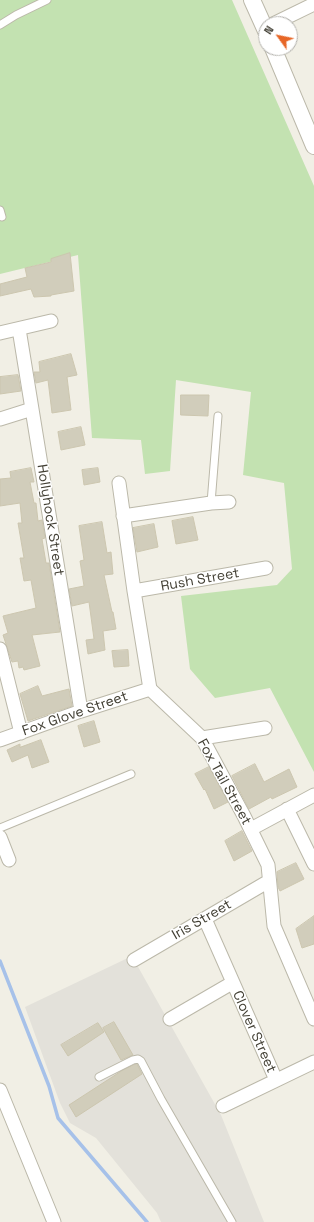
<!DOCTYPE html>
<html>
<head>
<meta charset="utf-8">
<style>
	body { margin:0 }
	#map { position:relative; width:314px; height:1222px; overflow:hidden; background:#f1efe5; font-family:"Space Grotesk",sans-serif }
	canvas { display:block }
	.north { position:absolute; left:258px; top:16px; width:40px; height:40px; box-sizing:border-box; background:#fff; border:1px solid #b4b3ae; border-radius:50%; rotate:303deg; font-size:11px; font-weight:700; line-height:16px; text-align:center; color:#434035 }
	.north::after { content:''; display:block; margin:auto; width:14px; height:18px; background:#e76626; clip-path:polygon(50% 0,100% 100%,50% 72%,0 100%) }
</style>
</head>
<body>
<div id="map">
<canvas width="314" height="1222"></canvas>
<div class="north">N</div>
</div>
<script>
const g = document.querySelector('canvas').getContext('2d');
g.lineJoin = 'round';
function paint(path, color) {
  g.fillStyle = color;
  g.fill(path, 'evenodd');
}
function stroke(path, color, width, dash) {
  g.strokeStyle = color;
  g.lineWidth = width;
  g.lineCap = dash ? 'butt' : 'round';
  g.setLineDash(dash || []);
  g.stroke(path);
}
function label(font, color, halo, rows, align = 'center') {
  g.font = font + ' "Space Grotesk",sans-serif';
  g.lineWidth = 3;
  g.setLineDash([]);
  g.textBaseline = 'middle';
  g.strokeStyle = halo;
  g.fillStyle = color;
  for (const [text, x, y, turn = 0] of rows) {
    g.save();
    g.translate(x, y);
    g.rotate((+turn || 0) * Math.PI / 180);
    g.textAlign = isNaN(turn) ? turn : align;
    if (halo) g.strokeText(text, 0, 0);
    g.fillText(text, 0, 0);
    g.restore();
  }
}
const industrial = new Path2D(`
	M132,956L221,1115L264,1222H161L157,1213L96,1138L70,1123L60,1103L25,1007Z`);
const green = new Path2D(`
	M0,0H232L314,186V772L270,688L215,698L190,669L181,596L277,585L292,569L284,483L243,475L251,392L176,380L170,471L145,474L141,440L92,438L78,255L0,274Z`);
const stream = new Path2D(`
	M0,961L49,1086L58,1118L147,1222`);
const building = new Path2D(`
	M70,253L74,291L51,295V296L34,297L31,289L0,296V284L27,277L25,268L51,262V259Z
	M71,354L77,375L67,377L71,410L52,413L48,380L36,383L34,372H40L39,362Z
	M18,375L21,391L0,394V377Z
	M181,395H209L208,416L181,415Z
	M81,427L85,445L61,450L58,432Z
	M31,468L34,482H30L34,503H36L38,521L42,520L45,538L42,539L46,563H49L60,632L32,635L40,666L24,670L23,667L19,668L18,661L12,662L3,635L8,633L3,616L36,608L31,580L24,581L20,558H24L18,523H22L20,503L0,506V479L11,478L10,472Z
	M98,468L100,482L84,485L82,470Z
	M193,517L198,540L176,544L172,521Z
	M102,522L107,553L111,552L113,574L104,575L112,612H113L116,629L103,631L105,650L88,654L86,640L94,639L89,602L72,606L69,589L84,586L80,561L84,560L79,526Z
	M154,524L158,547L137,552L133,528Z
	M128,650L129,666L114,667L112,651Z
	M38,686L42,696L69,689L72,706L28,721L20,694Z
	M94,721L100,742L84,747L78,726Z
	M41,740L49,762L32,768L28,755L12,762L7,750L20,744V747Z
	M255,764L264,782L289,769L297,787L272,799L271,797L249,809L232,776Z
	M209,767L228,802L214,809L205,789L204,790L195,774Z
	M242,831L252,851L234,861L225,841Z
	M296,863L304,879L280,891L278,887L277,872Z
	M314,916V944L302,948L296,929Z
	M114,1022L133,1055L121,1060L103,1028Z
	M98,1023L104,1032L68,1056L61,1045Z
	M137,1064L142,1074L76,1117L69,1105L123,1070Z`);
const service = new Path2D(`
	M0,25L16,15L47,0
	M0,210L2,217
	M211,503L218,416
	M0,828L131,774
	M99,1077L133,1060L138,1059L141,1061L161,1099L232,1222`);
const minor = new Path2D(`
	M273,24L314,4
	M19,329L81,711
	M0,333L51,321
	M0,419L32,409
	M119,483L134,591L150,689L202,738L244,816L268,865L274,926L314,1019
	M123,516L211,503L229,502
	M134,591L266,568
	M0,649L21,733
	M202,738L265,728
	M0,740L81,711L150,689
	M287,809L314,864
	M251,829L314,795
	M0,837L9,860
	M205,919L276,1080
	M134,960L269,881
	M170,1019L232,983
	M0,1090L54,1222
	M223,1106L314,1062`);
const tertiary = new Path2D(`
	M252,0L266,31
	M273,48L314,146`);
const streetNames = [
	["Hollyhock Street",50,520,81],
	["Rush Street",200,580,-10],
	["Fox Glove Street",75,714,-19],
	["Fox Tail Street",224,782,61],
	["Iris Street",202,920,-30],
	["Clover Street",254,1032,66]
];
paint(industrial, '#e3e1da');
paint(green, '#c3e2b1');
stroke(stream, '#a6c1e9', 3.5);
paint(building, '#d1cdbb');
stroke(building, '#ccc6af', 1);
stroke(service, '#bbb8a9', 9);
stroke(minor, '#bbb8a9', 15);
stroke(tertiary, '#bbb8a9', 18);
stroke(service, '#fff', 7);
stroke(minor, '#fff', 13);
stroke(tertiary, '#fff', 16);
label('14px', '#434035', '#fff', streetNames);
</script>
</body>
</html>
